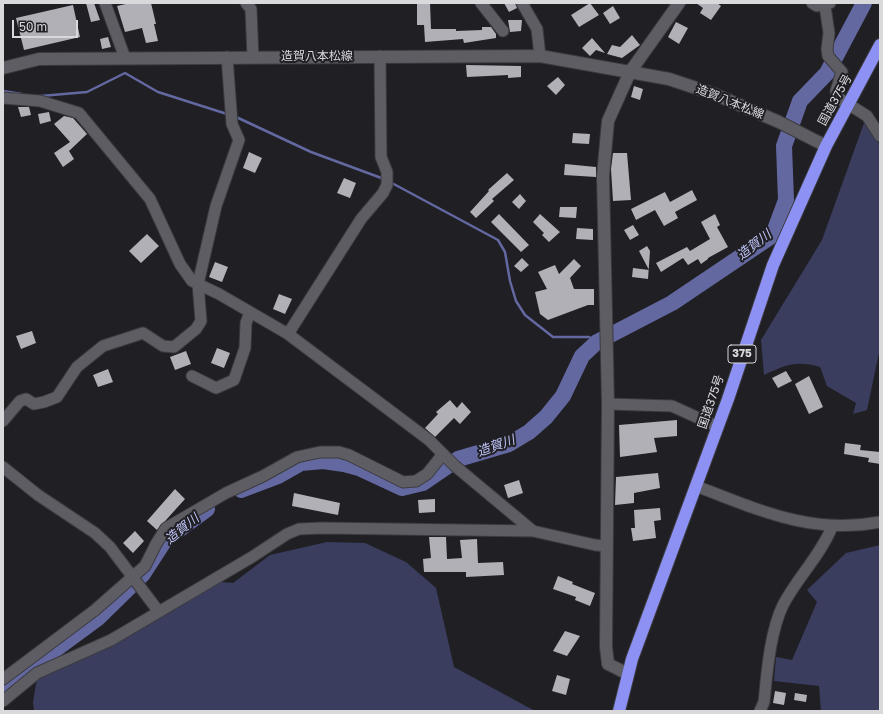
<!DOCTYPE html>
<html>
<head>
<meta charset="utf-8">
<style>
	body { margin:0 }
	#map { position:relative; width:883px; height:714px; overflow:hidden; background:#1f1f24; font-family:"Golos Text",sans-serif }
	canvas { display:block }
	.frame { position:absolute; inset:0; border:4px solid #d9d9dc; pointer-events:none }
	.scale { position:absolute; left:12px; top:20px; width:66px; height:18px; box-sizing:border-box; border:2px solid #d9d9dc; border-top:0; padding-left:5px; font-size:12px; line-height:14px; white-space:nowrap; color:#d9d9dc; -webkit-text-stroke:3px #1f1f24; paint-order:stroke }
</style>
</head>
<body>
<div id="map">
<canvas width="883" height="714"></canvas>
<div class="frame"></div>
<div class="scale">50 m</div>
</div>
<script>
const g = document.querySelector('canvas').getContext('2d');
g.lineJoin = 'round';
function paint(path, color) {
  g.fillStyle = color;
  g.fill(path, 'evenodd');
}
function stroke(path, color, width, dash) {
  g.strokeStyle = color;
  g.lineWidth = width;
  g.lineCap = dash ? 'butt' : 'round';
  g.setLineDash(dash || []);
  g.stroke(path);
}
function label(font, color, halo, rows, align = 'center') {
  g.font = font + ' "Golos Text","Noto Sans JP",sans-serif';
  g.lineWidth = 4;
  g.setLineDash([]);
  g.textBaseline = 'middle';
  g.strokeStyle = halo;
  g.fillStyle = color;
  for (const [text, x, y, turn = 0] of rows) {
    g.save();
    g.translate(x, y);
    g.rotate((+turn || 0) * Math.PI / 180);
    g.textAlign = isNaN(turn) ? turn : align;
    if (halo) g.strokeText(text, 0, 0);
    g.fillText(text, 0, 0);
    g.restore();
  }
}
const green = new Path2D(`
	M864,123L880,145V348L867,410L853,414L856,403L827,386L820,367C797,360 785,365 764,375L761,340L822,240Z
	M327,542L365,543L406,562L436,588L454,667L535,711H34L33,702L38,672L59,664L210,581L233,583L270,555Z
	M880,545V711H821L819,686L774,681L776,657L792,660L817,602L807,590L846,553Z`);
const stream = new Path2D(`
	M3,91L22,94
	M41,96L87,92L125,73L158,92L227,114
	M234,116L311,152L384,179
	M390,182L498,240L505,252L510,281L516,301L525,315L553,337H589L597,342`);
const river = new Path2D(`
	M241,490L278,476L301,463L323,461L344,464L359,468L402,488L423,483L458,459L509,444L529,432L546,417L563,396L582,356L597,342L672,303L773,235L786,200L784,146L800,101L827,73L864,3
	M3,688L98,618L143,574L165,540L207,509`);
const building = new Path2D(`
	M86,3H94L100,20L91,22Z
	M130,3H151L156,24H154L158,41L146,43L142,28L125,32L117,6Z
	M417,3H430L431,29H456V31L482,30V27H491L496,34V38L464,43L463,39L425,42L424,25H417Z
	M504,3H515L517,8L509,12Z
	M590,3L599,15L579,27L571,15Z
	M696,3H717L721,6L711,20L700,13L703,8Z
	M73,5L80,37L24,50L16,18Z
	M613,6L620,18L610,24L603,13Z
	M508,20H522L521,31L510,32Z
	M676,22L688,28L679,44L668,37Z
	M632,35L640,45L622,58L607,54L612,45L620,47Z
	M108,37L111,47L102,49L100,39Z
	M592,38L605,53L596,50L590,56L582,48Z
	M466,65L521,66V77L508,78V75L488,76L467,77Z
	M558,77L565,85L556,95L547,86Z
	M634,86L643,89L640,100L631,97Z
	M18,107H29L31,115L21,117Z
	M49,112L51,121L40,124L38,114Z
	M64,116L73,118L87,134L69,151L74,159L63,167L54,153L70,142L54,124Z
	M573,133L590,134L589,144L572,143Z
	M249,152L262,158L255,173L243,168Z
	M613,153H627L631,200L613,201L611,169Z
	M565,164L596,167V177L564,175Z
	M507,173L514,180L492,199L494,201L476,218L470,212L489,191L488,190Z
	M344,178L356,183L350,198L337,193Z
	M692,190L697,200L675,212L678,218L664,226L655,210L636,220L631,209L665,192L670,202Z
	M520,194L526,201L519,209L512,202Z
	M560,207H577L576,218L559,217Z
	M499,214L529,245L521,252L491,222Z
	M540,214L560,232L549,242L542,235L544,233L533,222Z
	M715,214L720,225L717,227L728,247L708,258V259L701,264L698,259L688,265L683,258L661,272L656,263L687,247L690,251L710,239L701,222Z
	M633,225L639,235L630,240L624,230Z
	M577,228L593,229V240L576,239Z
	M147,234L159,246L141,263L129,251Z
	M647,246L650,251L648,279L632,277L633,268L649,270L639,251Z
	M522,258L529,265L521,272L514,266Z
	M574,259L581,266L570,278L574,289H594V305H588L548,320L540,314L535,292L547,289L538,272L555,265L559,274Z
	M215,262L228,267L222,282L209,277Z
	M279,294L292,299L285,314L273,309Z
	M32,331L36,343L21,349L16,336Z
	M217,348L230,353L224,368L211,363Z
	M186,351L191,364L175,370L170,357Z
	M108,369L113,382L98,387L93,375Z
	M786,371L792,381L778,388L772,378Z
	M809,376L823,407L809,414L795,384Z
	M450,400L457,408L462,402L471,412L460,424L454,418L435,437L425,428L438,414L436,412Z
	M677,420V436L654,438L657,452L620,457L619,425Z
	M845,443L861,445L860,450L880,452V464L868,462L869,458L844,454Z
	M658,473L660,488L634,493V503L615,505L616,477Z
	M519,480L523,493L508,498L504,485Z
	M175,489L185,499L157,530L147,521Z
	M294,493L340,503L338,515L292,506Z
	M435,499V512L419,513L418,500Z
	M660,508L661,520L654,521L656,538L633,541L631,528H635L634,510Z
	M135,531L144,541L133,553L123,543Z
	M429,537H446L447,559L462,558L460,540L477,539L478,563L503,562L504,575L466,577V572H424L423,559L431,558Z
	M558,576L573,582L572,584L595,593L590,606L575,600L576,597L553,589Z
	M565,631L580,636L567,656L553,651Z
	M557,675L570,679L566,695L552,691Z
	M775,691L786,693L784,705L773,703Z
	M795,693L807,695L806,702L794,700Z`);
const street = new Path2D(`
	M105,3L125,58
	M246,3L251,9L253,57
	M481,3L503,31
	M522,3L537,29L540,56
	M812,3L817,6L830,3
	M825,6L829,33L827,49L828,56L842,72L836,91L837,97L867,116L880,136
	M3,98L40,101L79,113L150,199L180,264L192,281L219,294L288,334L429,440L455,466L533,531
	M288,334L361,219L383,193L387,185V172L381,157L380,56
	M192,376L216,388L234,380L245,348L246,323L250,312
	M608,404L672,406L718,427
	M3,421L20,401L26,399L34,404L44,402L57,397L77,367L103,346L143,333L163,346L174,347L196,329L201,321L198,284L216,206L239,140L232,124L227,57
	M3,467L38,495L95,533L110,547L159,612
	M696,486C759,510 811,535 880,522
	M3,679L95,610L145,566L156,544L166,528L226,493L263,476L297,457L320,452H339L349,455L403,482L416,481L427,474L443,454
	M3,701L37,673L111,640L252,557L287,534L299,529L322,528L533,531L595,545L606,546
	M760,711L764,702C767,672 770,632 783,605C797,578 820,556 832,527`);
const secondary = new Path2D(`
	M3,68L39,59L540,56L669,79L714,94L779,122L826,146
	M628,674L608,664L606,647L608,404L603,176L608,121L630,72L679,3`);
const highway = new Path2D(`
	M619,711L632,659L728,399L773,265L826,146L880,45`);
const shields = [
	[742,354,28]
];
const shieldNames = [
	["375",742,354]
];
const streetNames = [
	["造賀八本松線",317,56],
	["国道375号",835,100,-61],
	["造賀八本松線",730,102,22],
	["国道375号",711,402,-71]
];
const waterNames = [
	["造賀川",754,245,-38],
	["造賀川",496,446,-20],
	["造賀川",182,529,-39]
];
paint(green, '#3b3d5f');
stroke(stream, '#6468a1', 2.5);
stroke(river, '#6468a1', 16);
paint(building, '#b0b0b6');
stroke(street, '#3b3b3f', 13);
stroke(secondary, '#3b3b3f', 14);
stroke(highway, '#3b3b3f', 14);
stroke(street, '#5d5d63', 11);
stroke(secondary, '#5d5d63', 12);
stroke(highway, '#8d91f3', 12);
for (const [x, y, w] of shields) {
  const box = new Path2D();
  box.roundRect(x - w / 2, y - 9, w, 18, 3);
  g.fillStyle = '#1f1f24';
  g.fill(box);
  stroke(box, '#d9d9dc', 1);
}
label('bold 11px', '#d9d9dc', null, shieldNames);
label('12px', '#d9d9dc', '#1f1f24', streetNames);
label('italic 13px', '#c1c6f9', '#1f1f24', waterNames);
</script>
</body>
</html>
